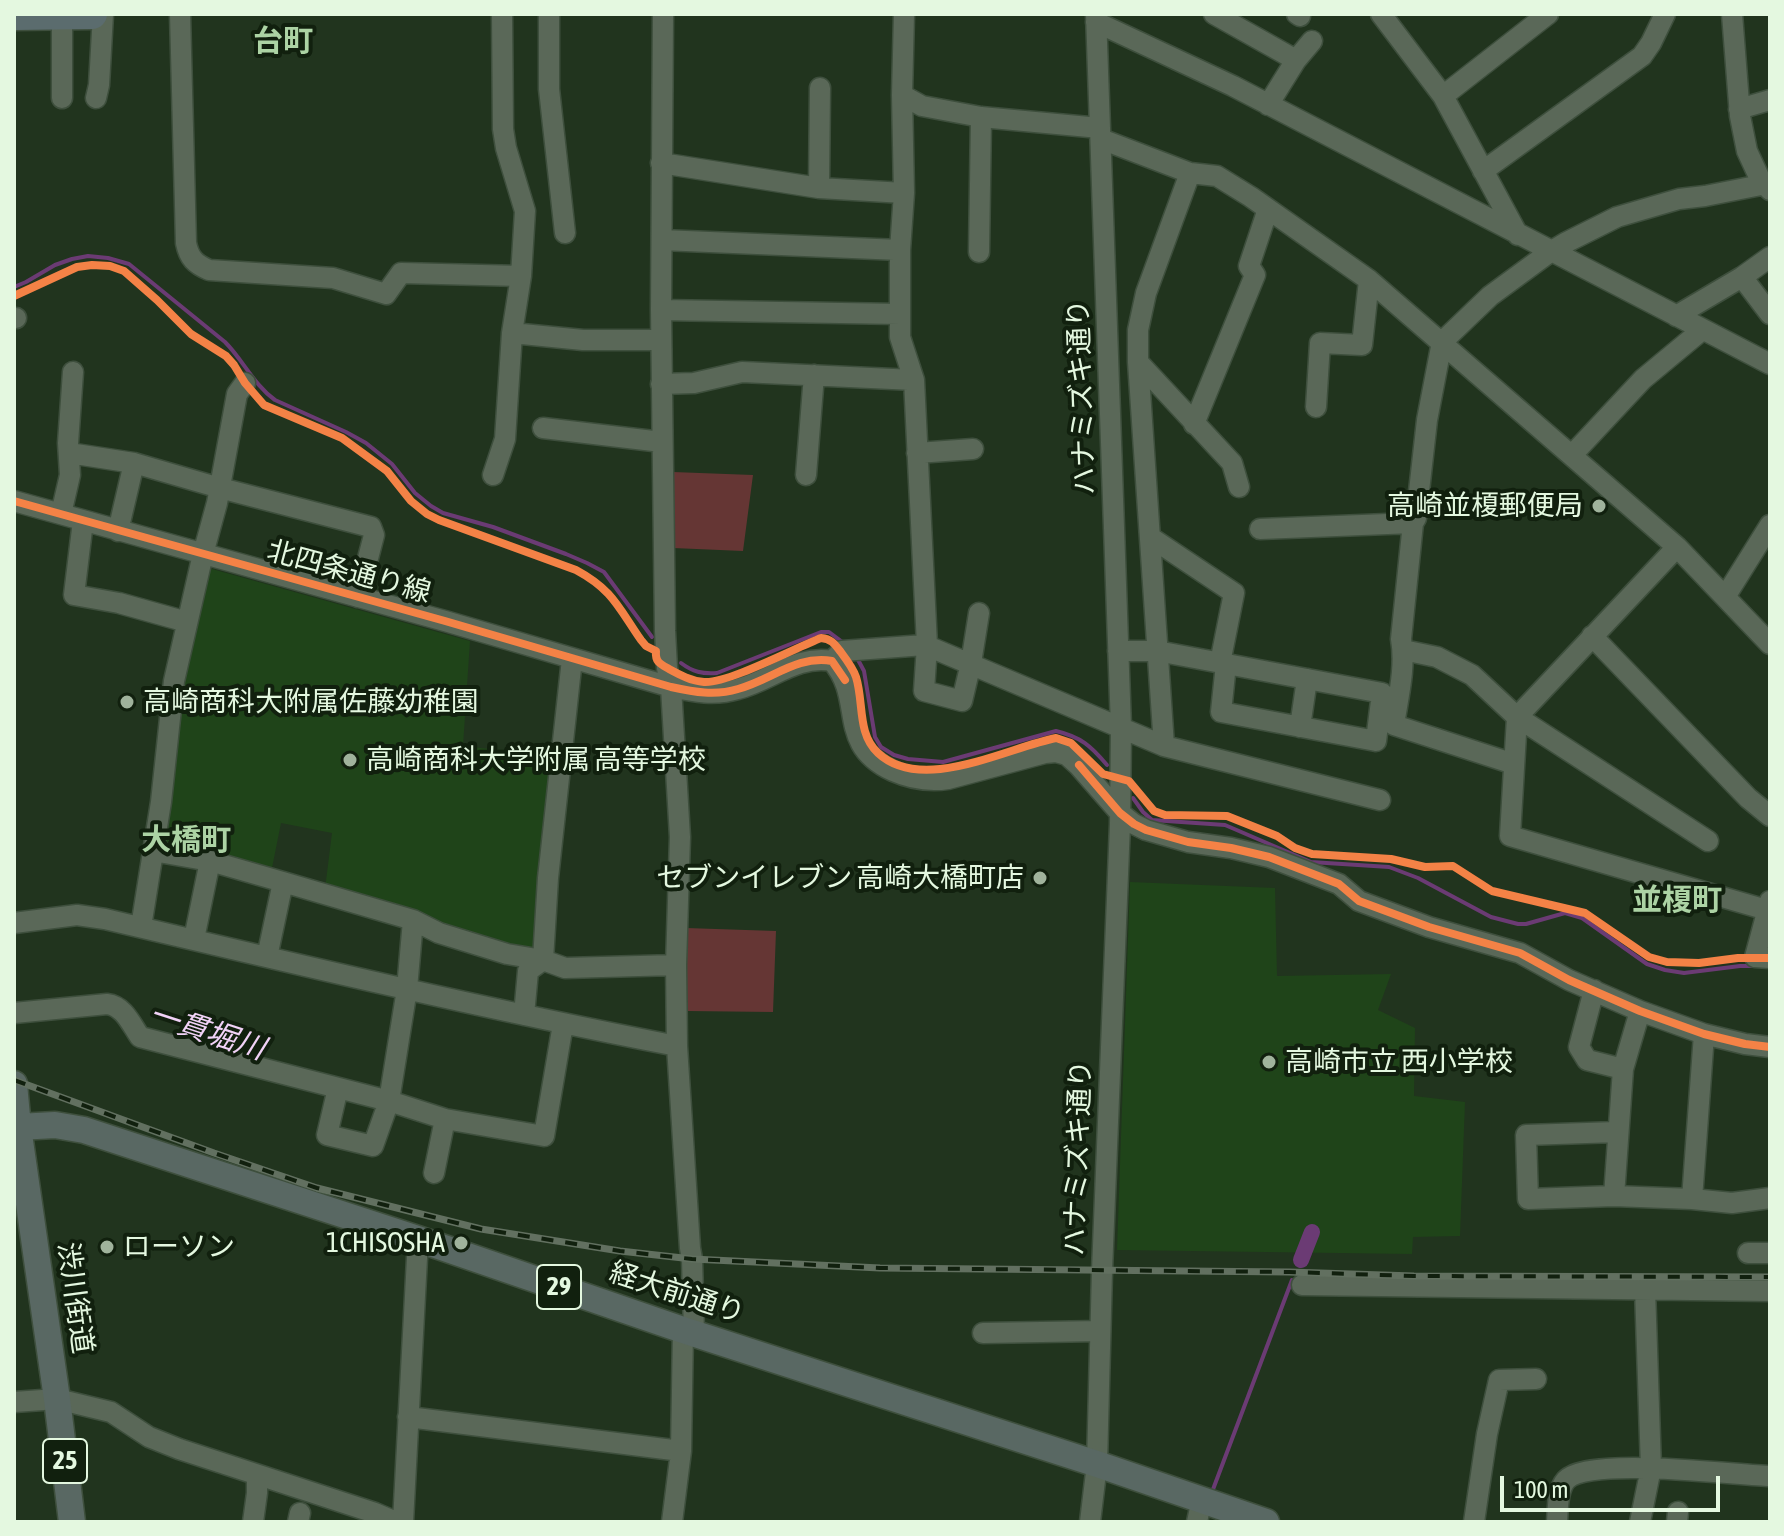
<!DOCTYPE html>
<html>
<head>
<meta charset="utf-8">
<style>
	body { margin:0 }
	#map { position:relative; width:1784px; height:1536px; overflow:hidden; background:#21341e; font-family:"Asap Condensed",sans-serif }
	canvas { display:block }
	.frame { position:absolute; inset:0; border:16px solid #e4f8e0; pointer-events:none }
	.scale { position:absolute; left:1500px; top:1476px; width:220px; height:36px; box-sizing:border-box; border:4px solid #e4f8e0; border-top:0; padding-left:10px; font-size:24px; line-height:28px; white-space:nowrap; color:#e4f8e0; -webkit-text-stroke:6px #11200e; paint-order:stroke }
</style>
</head>
<body>
<div id="map">
<canvas width="1784" height="1536"></canvas>
<div class="frame"></div>
<div class="scale">100 m</div>
</div>
<script>
const g = document.querySelector('canvas').getContext('2d');
g.lineJoin = 'round';
function paint(path, color) {
  g.fillStyle = color;
  g.fill(path, 'evenodd');
}
function stroke(path, color, width, dash) {
  g.strokeStyle = color;
  g.lineWidth = width;
  g.lineCap = dash ? 'butt' : 'round';
  g.setLineDash(dash || []);
  g.stroke(path);
}
function label(font, color, halo, rows, align = 'center') {
  g.font = font + ' "Asap Condensed","Noto Sans JP",sans-serif';
  g.lineWidth = 8;
  g.setLineDash([]);
  g.textBaseline = 'middle';
  g.strokeStyle = halo;
  g.fillStyle = color;
  for (const [text, x, y, turn = 0] of rows) {
    g.save();
    g.translate(x, y);
    g.rotate((+turn || 0) * Math.PI / 180);
    g.textAlign = isNaN(turn) ? turn : align;
    if (halo) g.strokeText(text, 0, 0);
    g.fillText(text, 0, 0);
    g.restore();
  }
}
const built = new Path2D(`
	M212,569L470,641L463,746L490,749V757L556,763L541,955L325,889L332,833L281,823L271,873L158,849L183,685L208,572Z
	M1130,882L1275,888L1277,976L1391,974L1378,1010L1415,1028L1414,1096L1465,1102L1460,1236L1413,1237L1412,1254L1117,1250Z`);
const green = new Path2D(`
	M673,472L753,475L743,551L673,548Z
	M686,928L776,931L773,1012L687,1011Z`);
const stream = new Path2D(`
	M14,287L26,282L55,265L72,259L88,256L108,258L129,264L225,342C243,360 254,385 275,400L346,432L366,443L392,464L415,493L431,506L443,513L493,527L566,554L587,563L604,572L652,637
	M856,656L864,671L875,737L881,747L894,755L908,759L943,762L1056,731C1081,737 1091,746 1107,765
	M681,663C693,672 702,674 717,673L821,632H829L845,644
	M1133,798L1143,812L1152,820L1225,825L1311,862L1389,867L1418,878L1491,917L1518,924H1526L1565,913L1582,918L1647,964L1665,970L1684,973L1740,966H1756
	M1212,1492L1292,1280`);
const canal = new Path2D(`
	M1301,1260L1312,1232`);
const minor = new Path2D(`
	M180,14L186,243C189,258 195,264 209,270L333,278L386,294L401,273L521,276
	M549,14V89L565,233
	M663,14L661,310L665,631L667,668L671,687L680,837L676,965L677,1046L690,1248L692,1259L694,1333
	M904,14L902,95L904,193L900,250V337L914,380L927,645L924,691L962,701L971,663L979,613
	M1214,14L1296,60
	M1297,14L1300,16
	M1381,14L1443,96L1518,235
	M1732,14L1740,116L1747,151L1760,179L1770,190
	M62,15V98
	M1096,22L1233,86L1770,364
	M902,95L922,106L981,117L1100,128
	M1443,96L1548,14
	M96,98L99,85L103,14
	M1268,105L1296,60L1312,41
	M1739,109L1770,100
	M1101,139L1190,173L1217,176L1251,197L1369,280L1677,547L1770,644
	M661,163L819,188L904,193
	M1483,171L1642,56L1651,43L1665,14
	M819,188L820,88
	M662,240L900,250
	M979,252L981,117
	M1742,277L1770,314
	M661,310L900,314
	M1676,316L1742,277L1770,257
	M14,318H16
	M512,333L583,340H661
	M1138,362L1232,463L1239,487
	M661,384L694,383L742,372L914,380
	M1316,407L1320,343L1362,345L1369,280
	M1194,424L1255,275L1249,266L1268,209
	M543,428L662,442
	M69,453L134,463L220,488L371,527L374,535L358,597
	M917,453L973,449
	M1572,455L1643,379L1702,330
	M493,475L505,439L512,333L521,276L525,211L506,148L503,129L502,14
	M806,475L814,375
	M14,501L445,621L671,687C694,692 715,696 738,689C772,680 796,655 832,661C866,700 835,744 893,771C911,779 928,782 948,779L1045,753L1056,752L1067,755L1078,765L1120,813L1134,824L1146,830L1188,842L1231,848L1269,857L1339,884L1359,901L1429,927L1520,953L1569,980L1640,1011L1704,1034L1745,1044L1770,1047
	M61,514L70,475L68,443L73,372
	M83,521L74,595L119,603L187,622
	M1260,529L1413,523
	M118,531L134,463
	M1150,537L1234,593L1220,663
	M1677,547L1517,717L1510,836L1767,910
	M1725,597L1770,525
	M1592,636L1748,798L1770,816
	M1403,650L1437,657L1472,675L1517,717L1708,841
	M1118,651H1157L1382,693L1376,741L1221,712L1226,664
	M832,661L842,651L925,645L1164,746L1380,800
	M1300,727L1307,679
	M1164,746L1138,362V330L1146,293L1190,173
	M1514,764L1394,725C1398,698 1406,667 1401,639L1413,523L1416,518L1427,420L1442,342L1490,296L1550,252L1565,243L1617,217L1679,199L1705,196L1766,184
	M153,851L210,861L283,882
	M1770,901L1755,957L1770,958
	M14,923L77,915L105,919C295,964 485,1009 677,1046
	M141,927L161,802L174,681L203,554L217,503L237,394L245,383
	M194,939L210,861
	M267,957L283,882L413,920L439,933L507,954L543,960L565,968L676,965
	M1594,990L1579,1047L1587,1060L1623,1069
	M14,1013L107,1004C124,1006 131,1024 140,1037L389,1101L445,1119L544,1136L563,1024
	M524,1015L528,971L543,960L548,878L572,659
	M338,1088L327,1135L373,1146L389,1101L407,989L413,920
	M1617,1132L1526,1135L1528,1199L1614,1196L1692,1199L1732,1203L1770,1198
	M434,1173L445,1119
	M1614,1196L1623,1069L1640,1011
	M1692,1199L1704,1034
	M1748,1253H1770
	M1302,1285L1770,1291
	M983,1333L1100,1331
	M14,1402L57,1399L111,1412L149,1437L179,1449L375,1513L396,1522
	M408,1417L681,1451
	M253,1522L257,1493V1475
	M298,1522L300,1513
	M403,1522L418,1239
	M672,1522L681,1451L683,1330
	M1090,1522L1097,1464L1102,1271L1120,824L1121,727L1096,14
	M1197,1522L1202,1499
	M1474,1522L1487,1434L1499,1380L1536,1379
	M1557,1522C1558,1509 1557,1490 1566,1480C1588,1456 1734,1475 1770,1476
	M1640,1522L1651,1468L1645,1289
	M1677,1522L1678,1512`);
const major = new Path2D(`
	M14,1084L18,1127L57,1399L72,1522
	M18,1127L55,1125L84,1130L418,1239L683,1330L1097,1464L1266,1522`);
const highway = new Path2D(`
	M14,15L92,14`);
const rail = new Path2D(`
	M14,1080L214,1153L317,1188L481,1229L620,1251L692,1259L880,1268L1289,1272L1414,1276L1770,1277`);
const cycleway = new Path2D(`
	M14,296L77,267L92,265L110,266L124,271L157,300L191,334L226,356L234,365L245,383L264,405L342,438L387,471L411,501L427,514L439,520L576,570C613,590 618,607 641,640L646,646L656,651C655,662 660,664 669,669C680,675 691,681 704,682C727,684 795,648 821,638C831,639 834,643 840,651C846,659 853,668 856,677C864,702 857,734 878,753C922,794 1006,748 1056,738L1071,743L1103,774L1129,781L1154,811L1165,815L1227,816L1277,836L1295,848L1312,854L1391,859L1425,867L1453,866L1492,891L1585,913L1649,957L1667,962L1699,963L1738,958H1770
	M14,501L445,621L671,687C694,692 715,696 738,689C772,680 796,655 832,661L845,680
	M1079,765L1120,813L1134,824L1146,830L1188,842L1231,848L1269,857L1339,884L1359,901L1429,927L1520,953L1569,980L1640,1011L1704,1034L1745,1044L1770,1047`);
const markers = [
	[1599,506,8,"#a0b39c"],
	[127,702,8,"#a0b39c"],
	[350,760,8,"#a0b39c"],
	[1040,878,8,"#a0b39c"],
	[1269,1062,8,"#a0b39c"],
	[461,1243,8,"#a0b39c"],
	[107,1247,8,"#a0b39c"]
];
const shields = [
	[559,1287,44],
	[65,1461,44]
];
const shieldNames = [
	["29",559,1287],
	["25",65,1461]
];
const streetNames = [
	["ハナミズキ通り",1082,397,-92],
	["北四条通り線",349,572,15],
	["ハナミズキ通り",1078,1158,-88],
	["経大前通り",677,1293,18],
	["渋川街道",75,1298,82]
];
const poiNames = [
	["高崎並榎郵便局",1583,506,"right"],
	["高崎商科大附属佐藤幼稚園",143,702],
	["高崎商科大学附属 高等学校",366,760],
	["セブンイレブン 高崎大橋町店",1024,878,"right"],
	["高崎市立 西小学校",1285,1062],
	["1CHISOSHA",445,1243,"right"],
	["ローソン",123,1247]
];
const neighbourhoodNames = [
	["台町",283,42],
	["大橋町",186,841],
	["並榎町",1677,901]
];
const waterNames = [
	["一貫堀川",207,1032,18]
];
paint(built, '#1f4419');
paint(green, '#653634');
stroke(stream, '#6b3b74', 4);
stroke(canal, '#6b3b74', 16);
stroke(minor, '#3e4f3d', 23);
stroke(major, '#3e4f3d', 29);
stroke(highway, '#3e4f3d', 33);
stroke(minor, '#5a6858', 20);
stroke(major, '#596863', 26);
stroke(highway, '#5b6c6e', 30);
stroke(rail, '#627060', 7);
stroke(rail, '#11200e', 4, [12]);
stroke(cycleway, '#f48246', 8);
for (const [x, y, r, color] of markers) {
  const dot = new Path2D();
  dot.arc(x, y, r, 0, 2 * Math.PI);
  g.fillStyle = color;
  g.fill(dot);
  stroke(dot, '#11200e', 3);
}
for (const [x, y, w] of shields) {
  const box = new Path2D();
  box.roundRect(x - w / 2, y - 22, w, 44, 6);
  g.fillStyle = '#11200e';
  g.fill(box);
  stroke(box, '#e4f8e0', 2);
}
label('bold 26px', '#e4f8e0', null, shieldNames);
label('28px', '#e4f8e0', '#11200e', streetNames);
label('28px', '#e4f8e0', '#11200e', poiNames, 'left');
label('bold 30px', '#acd3a4', '#11200e', neighbourhoodNames);
label('italic 30px', '#f1d2f7', '#11200e', waterNames);
</script>
</body>
</html>
